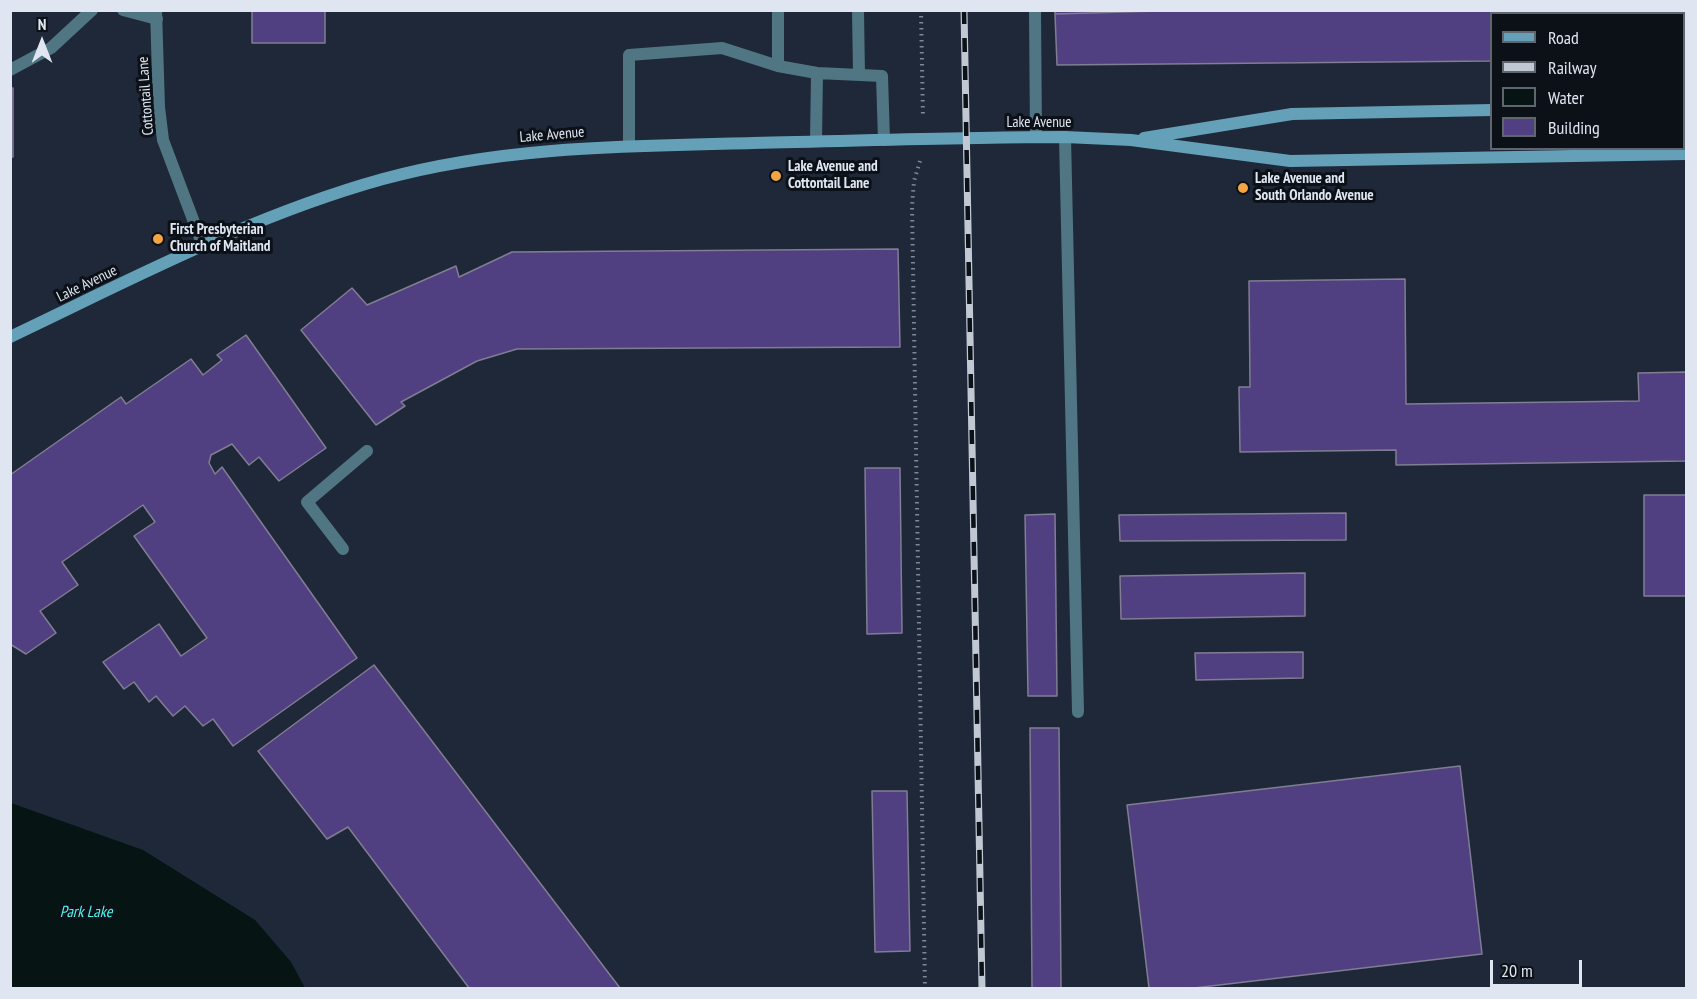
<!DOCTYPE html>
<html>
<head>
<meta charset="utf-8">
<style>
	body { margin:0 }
	#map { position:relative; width:1697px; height:999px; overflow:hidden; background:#1e2838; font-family:"PT Sans Narrow",sans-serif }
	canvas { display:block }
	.frame { position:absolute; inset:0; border:12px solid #dfe6f1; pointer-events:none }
	.legend { position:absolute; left:1490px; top:12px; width:195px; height:138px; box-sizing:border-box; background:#0c1118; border:2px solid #60666f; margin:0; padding:8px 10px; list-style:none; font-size:18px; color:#dfe6f1 }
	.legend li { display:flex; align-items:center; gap:12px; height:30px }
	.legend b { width:30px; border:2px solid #60666f }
	.north { position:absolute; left:12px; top:12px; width:60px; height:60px; -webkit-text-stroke:4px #0c1118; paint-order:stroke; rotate:0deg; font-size:16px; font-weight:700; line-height:24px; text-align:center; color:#dfe6f1 }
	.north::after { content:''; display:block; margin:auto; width:21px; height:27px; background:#dfe6f1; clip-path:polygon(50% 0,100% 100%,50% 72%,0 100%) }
	.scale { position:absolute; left:1490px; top:960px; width:92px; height:27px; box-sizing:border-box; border:3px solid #dfe6f1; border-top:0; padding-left:8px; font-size:18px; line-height:21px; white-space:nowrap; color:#dfe6f1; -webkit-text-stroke:4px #0c1118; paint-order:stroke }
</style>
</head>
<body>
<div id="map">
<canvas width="1697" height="999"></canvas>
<div class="frame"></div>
<ul class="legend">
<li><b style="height:8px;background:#64a1b9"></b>Road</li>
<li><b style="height:8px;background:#c0c8d3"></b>Railway</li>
<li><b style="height:16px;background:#061413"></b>Water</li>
<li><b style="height:16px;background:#504081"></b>Building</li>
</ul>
<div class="north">N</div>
<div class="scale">20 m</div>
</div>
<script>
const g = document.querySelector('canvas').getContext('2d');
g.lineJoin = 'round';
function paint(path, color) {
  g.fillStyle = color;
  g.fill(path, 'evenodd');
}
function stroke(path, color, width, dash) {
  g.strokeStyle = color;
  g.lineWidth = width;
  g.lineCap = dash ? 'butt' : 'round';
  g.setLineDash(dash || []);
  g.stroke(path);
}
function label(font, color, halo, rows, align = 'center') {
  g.font = font + ' "PT Sans Narrow",sans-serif';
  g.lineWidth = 6;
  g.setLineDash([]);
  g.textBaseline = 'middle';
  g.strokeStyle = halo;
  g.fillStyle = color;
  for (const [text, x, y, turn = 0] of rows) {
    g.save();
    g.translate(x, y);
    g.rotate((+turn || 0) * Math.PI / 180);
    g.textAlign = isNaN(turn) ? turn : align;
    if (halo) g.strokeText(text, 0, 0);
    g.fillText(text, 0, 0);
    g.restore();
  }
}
const water = new Path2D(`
	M11,803L143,850L255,920L291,962L305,988H11Z`);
const building = new Path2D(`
	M252,10H325V43H252Z
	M1055,10H1193L1055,14Z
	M1193,10H1686V60H1684V14H1492V61L1057,65L1055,14Z
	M10,88H13V157H10Z
	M898,249L900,347L517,349L477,361L401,402L405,406L376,425L301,330L352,288L367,305L456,266L459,277L512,252Z
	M1405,279L1406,404L1639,401L1638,373L1686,372V461L1396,465V450L1240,452L1239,387H1250L1249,281Z
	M246,335L326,448L279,481L259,457L249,465L232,444L211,455L209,463L215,474L222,467L357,658L233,746L213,719L203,726L185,706L173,716L156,696L149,702L134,682L124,689L103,662L159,624L181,656L207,638L134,536L155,522L143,505L62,562L78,585L40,611L56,633L26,654L10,644V475L121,397L126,404L191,359L203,375L222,360L217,355Z
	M865,468H900L902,633L867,634Z
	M1644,495H1686V596H1644Z
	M1346,513V540L1120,541L1119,515Z
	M1055,514L1057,696H1028L1025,515Z
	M1305,573V616L1121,619L1120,576Z
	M1303,652V678L1196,680L1195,653Z
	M374,665L620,988H469L348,827L327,839L258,751Z
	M1030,728H1059L1061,988H1032Z
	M1460,766L1482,954L1194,988H1149L1127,805Z
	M872,791H907L910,951L875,952Z`);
const minorTunnel = new Path2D(`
	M1589,10V14`);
const path = new Path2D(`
	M921,10L923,118
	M920,161L914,181L912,206L925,988`);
const service = new Path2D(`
	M123,10L157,19
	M778,10V66
	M858,10L859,75
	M10,70L51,48L92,10
	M1065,137L1078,712
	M816,141L817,73
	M629,146V55L722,48L778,66L817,73L882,76L884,140
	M343,549L307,502L367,451`);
const minor = new Path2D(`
	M156,10L159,107L163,140L203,246
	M1035,10L1036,137`);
const secondary = new Path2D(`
	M1684,106H1686
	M1144,138L1292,114L1492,110
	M10,337C132,279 253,215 383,179C504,146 629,146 753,143C857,141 961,137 1065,137L1131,140L1290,161L1686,154`);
const rail = new Path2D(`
	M964,10L982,988`);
const markers = [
	[776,176,6,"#f2a540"],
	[1243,188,6,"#f2a540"],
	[158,239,6,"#f2a540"]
];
const streetNames = [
	["Cottontail Lane",146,96,-94],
	["Lake Avenue",1039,123],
	["Lake Avenue",552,135,-5],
	["Lake Avenue",87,284,-26]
];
const poiNames = [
	["Lake Avenue and",788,167],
	["Cottontail Lane",788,184],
	["Lake Avenue and",1255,179],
	["South Orlando Avenue",1255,196],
	["First Presbyterian",170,230],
	["Church of Maitland",170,247]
];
const waterNames = [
	["Park Lake",86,912]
];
paint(water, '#061413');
paint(building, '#504081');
stroke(building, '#817d92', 1.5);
stroke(minorTunnel, '#3b4454', 12, [12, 6]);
stroke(path, '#7f8895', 4, [1.5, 4.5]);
stroke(service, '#507684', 12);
stroke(minor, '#507684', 12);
stroke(secondary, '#64a1b9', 12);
stroke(rail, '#c0c8d3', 7);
stroke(rail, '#0c1118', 4.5, [14]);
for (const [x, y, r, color] of markers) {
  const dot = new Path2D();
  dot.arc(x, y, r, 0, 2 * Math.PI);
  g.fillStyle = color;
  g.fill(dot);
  stroke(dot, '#0c1118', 2);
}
label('15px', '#dfe6f1', '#0c1118', streetNames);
label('bold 15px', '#dfe6f1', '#0c1118', poiNames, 'left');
label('italic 16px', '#4df7ee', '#0c1118', waterNames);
</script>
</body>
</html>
